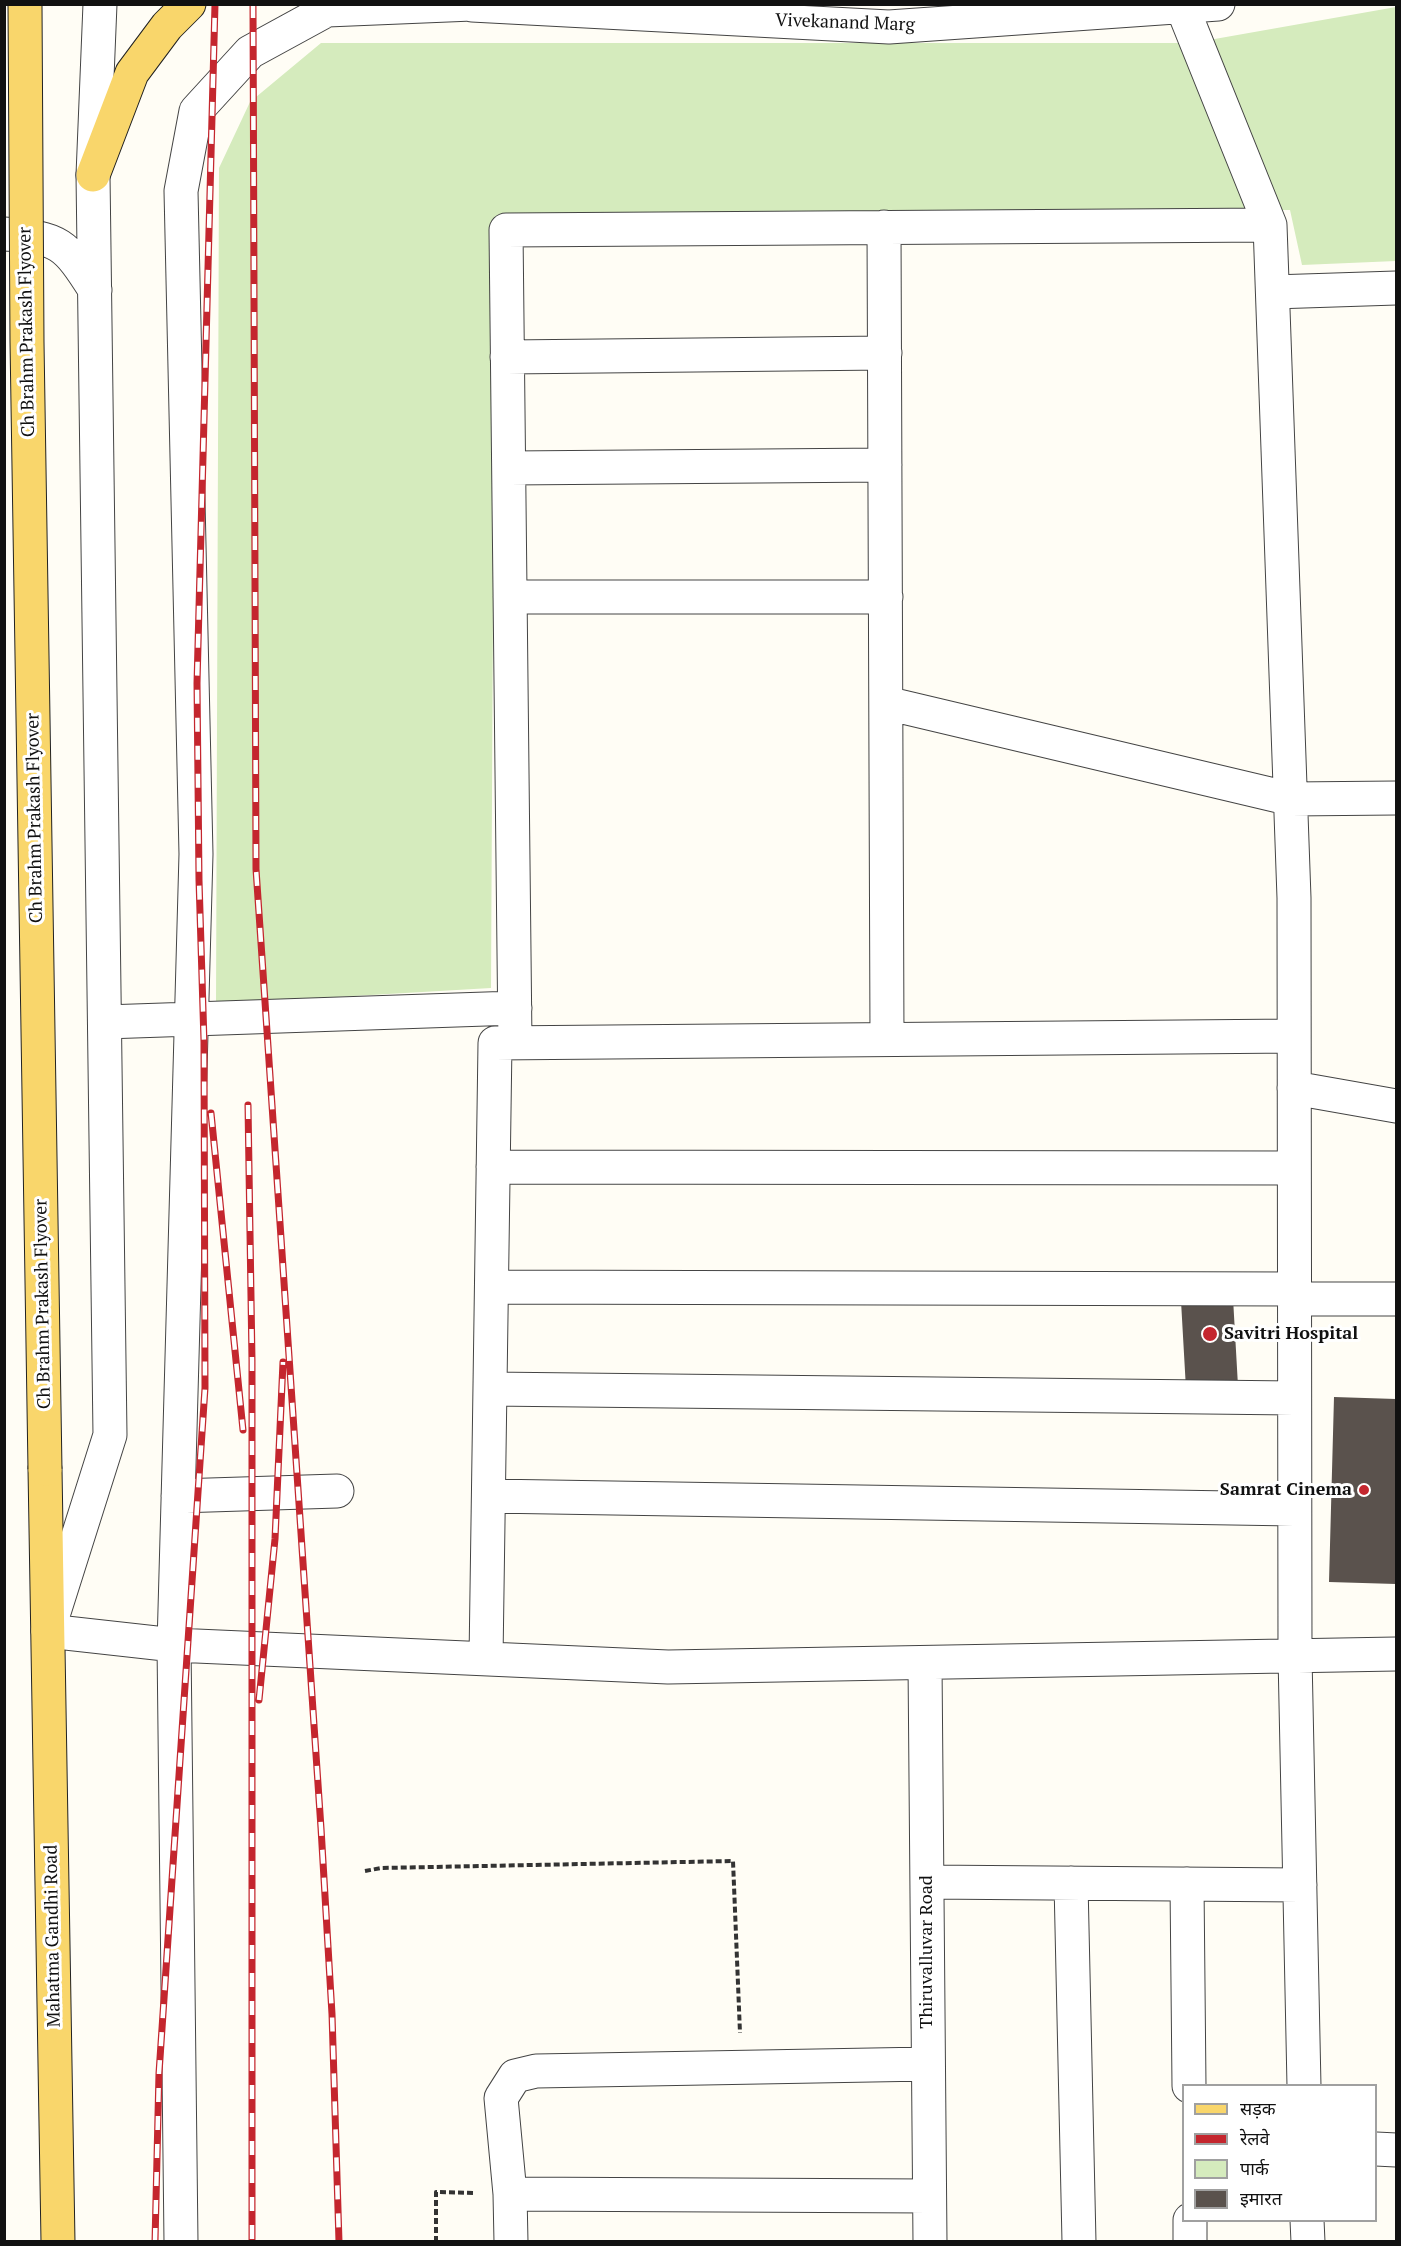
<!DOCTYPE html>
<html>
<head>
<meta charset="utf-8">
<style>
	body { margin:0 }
	#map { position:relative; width:1401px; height:2246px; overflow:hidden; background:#fffdf5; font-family:"PT Serif","Noto Sans Devanagari",serif }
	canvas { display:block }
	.frame { position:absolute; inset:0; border:6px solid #111; pointer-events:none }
	.legend { position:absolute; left:1182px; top:2084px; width:195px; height:138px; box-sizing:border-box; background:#fff; border:2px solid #a0a0a0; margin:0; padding:8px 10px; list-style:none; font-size:18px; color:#111 }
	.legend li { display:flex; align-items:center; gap:12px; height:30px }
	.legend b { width:30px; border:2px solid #a0a0a0 }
</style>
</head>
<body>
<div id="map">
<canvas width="1401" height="2246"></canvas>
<div class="frame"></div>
<ul class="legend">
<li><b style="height:8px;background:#f9d66b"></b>सड़क</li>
<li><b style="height:8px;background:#c4262e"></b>रेलवे</li>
<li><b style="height:16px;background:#d5ebbd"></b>पार्क</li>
<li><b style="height:16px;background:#5a524d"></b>इमारत</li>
</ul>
</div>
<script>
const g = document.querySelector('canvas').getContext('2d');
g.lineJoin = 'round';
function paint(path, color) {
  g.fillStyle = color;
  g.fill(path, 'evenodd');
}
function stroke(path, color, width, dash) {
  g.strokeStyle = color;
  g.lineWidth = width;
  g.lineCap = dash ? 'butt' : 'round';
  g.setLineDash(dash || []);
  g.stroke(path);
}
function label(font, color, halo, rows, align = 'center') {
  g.font = font + ' "PT Serif",serif';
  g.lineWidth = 6;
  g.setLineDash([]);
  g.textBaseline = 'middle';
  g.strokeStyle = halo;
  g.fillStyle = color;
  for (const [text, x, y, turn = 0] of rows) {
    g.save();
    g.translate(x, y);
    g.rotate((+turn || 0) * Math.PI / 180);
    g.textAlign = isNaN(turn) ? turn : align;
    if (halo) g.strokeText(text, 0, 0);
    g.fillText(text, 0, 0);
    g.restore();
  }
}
const green = new Path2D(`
	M1396,7V261L1302,265L1290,210L495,216L491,988L216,1004L219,168L250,102L321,43H1192Z`);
const building = new Path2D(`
	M1233,1298L1238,1386L1186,1389L1181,1301Z
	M1334,1397L1396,1399V1584L1329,1582Z`);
const path = new Path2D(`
	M365,1871L381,1868L733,1861L740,2033
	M436,2242V2192L473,2193`);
const minor = new Path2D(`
	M100,4L93,175L110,1435L48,1631L174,1645L668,1667L1396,1654
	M1181,4L1270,225L1294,898L1295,1656L1304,2086
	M472,5L889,27L1218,4
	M884,227L887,1039
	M4,234C59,237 66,244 95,290
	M1273,292L1396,288
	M507,357L885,353
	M509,468L885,465
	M510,597H886
	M886,703L1291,799L1396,798
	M105,1022L515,1008
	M515,1042L506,230L1270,225
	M1294,1088L1396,1106
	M493,1167L1294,1168
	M492,1287L1294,1289
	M1295,1299H1396
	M490,1389L1294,1398
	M178,1496L337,1491
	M489,1496L1294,1509
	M486,1659L495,1043L1294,1036
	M925,1663L930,2242
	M927,1882L1300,1885
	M1071,1883L1079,2242
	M1187,1884L1189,2086
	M1376,2149L1396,2150
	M510,2194L929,2196
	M1190,2220V2242
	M1307,2220L1308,2242
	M181,2242L174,1645L196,854L181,191L196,111L250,52L327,10L472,4
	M511,2242L510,2194L501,2098L515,2076L536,2071L928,2064`);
const major = new Path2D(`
	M93,175L132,73L167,26L189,4
	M45,1469L58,2242`);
const rail = new Path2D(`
	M253,4L256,869L321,1828L332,2014L339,2242
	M248,1105L252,1361V2242
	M211,1113L243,1430
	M259,1700L275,1539L283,1362
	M155,2242L159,2073L205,1388L204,1042L199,880L197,683L215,4`);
const majorBridge = new Path2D(`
	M25,4L27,342L45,1469`);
const markers = [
	[1210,1334,8,"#c4262e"],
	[1364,1490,6,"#c4262e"]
];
const streetNames = [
	["Vivekanand Marg",845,23,2],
	["Ch Brahm Prakash Flyover",27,332,-91],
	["Ch Brahm Prakash Flyover",35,818,-91],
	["Ch Brahm Prakash Flyover",43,1304,-91],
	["Mahatma Gandhi Road",53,1936,-91],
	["Thiruvalluvar Road",927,1952,-90]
];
const poiNames = [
	["Savitri Hospital",1224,1334],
	["Samrat Cinema",1352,1490,"right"]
];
paint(green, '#d5ebbd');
paint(building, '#5a524d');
stroke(minor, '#444', 35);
stroke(major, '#222', 35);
stroke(path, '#333', 4, [6, 3]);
stroke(minor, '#fff', 33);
stroke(major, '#f9d66b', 33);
stroke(rail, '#c4262e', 7);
stroke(rail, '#fff', 4.5, [14]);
stroke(majorBridge, '#222', 35, []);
stroke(majorBridge, '#f9d66b', 33);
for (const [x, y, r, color] of markers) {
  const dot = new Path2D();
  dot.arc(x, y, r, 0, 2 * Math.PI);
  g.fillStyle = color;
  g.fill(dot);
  stroke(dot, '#fff', 2);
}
label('18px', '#111', '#fff', streetNames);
label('bold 18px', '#111', '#fff', poiNames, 'left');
</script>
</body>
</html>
